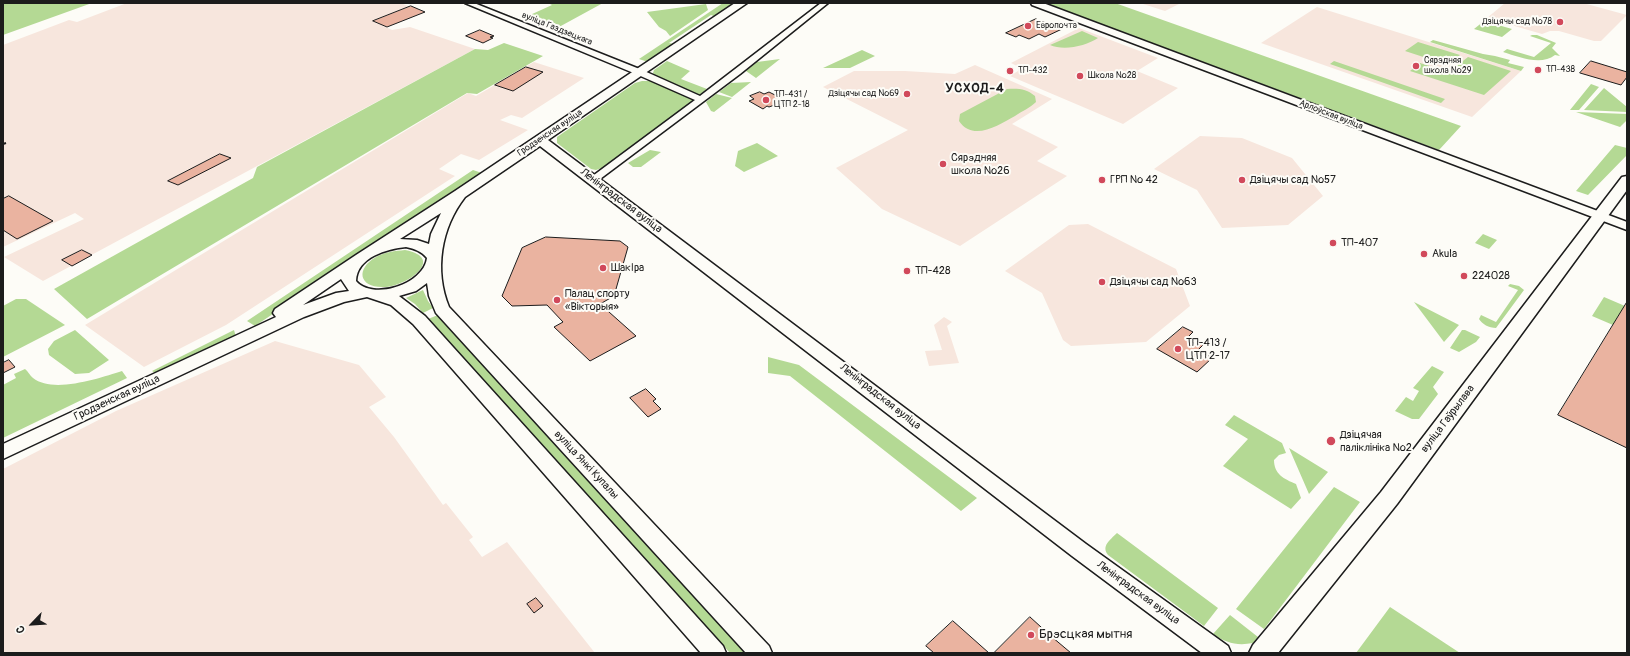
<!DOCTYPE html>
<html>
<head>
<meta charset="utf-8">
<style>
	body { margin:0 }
	#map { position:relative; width:1630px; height:656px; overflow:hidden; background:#fdfcf7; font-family:Pangolin,sans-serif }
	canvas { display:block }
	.frame { position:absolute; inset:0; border:4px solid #1c1c1c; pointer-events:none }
	.north { position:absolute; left:12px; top:604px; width:40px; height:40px; -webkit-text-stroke:3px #fdfcf7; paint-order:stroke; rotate:245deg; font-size:11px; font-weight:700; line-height:16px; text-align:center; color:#1c1c1c }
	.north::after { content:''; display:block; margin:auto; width:14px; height:18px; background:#1c1c1c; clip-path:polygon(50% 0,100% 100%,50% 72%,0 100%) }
</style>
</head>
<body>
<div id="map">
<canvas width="1630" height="656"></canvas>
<div class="frame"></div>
<div class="north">С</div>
</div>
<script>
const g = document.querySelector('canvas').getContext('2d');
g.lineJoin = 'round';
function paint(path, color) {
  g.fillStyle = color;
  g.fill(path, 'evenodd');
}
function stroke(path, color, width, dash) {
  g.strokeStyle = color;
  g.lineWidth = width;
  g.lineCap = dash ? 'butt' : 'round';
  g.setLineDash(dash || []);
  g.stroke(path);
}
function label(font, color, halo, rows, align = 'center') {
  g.font = font + ' Pangolin,sans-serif';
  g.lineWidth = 4;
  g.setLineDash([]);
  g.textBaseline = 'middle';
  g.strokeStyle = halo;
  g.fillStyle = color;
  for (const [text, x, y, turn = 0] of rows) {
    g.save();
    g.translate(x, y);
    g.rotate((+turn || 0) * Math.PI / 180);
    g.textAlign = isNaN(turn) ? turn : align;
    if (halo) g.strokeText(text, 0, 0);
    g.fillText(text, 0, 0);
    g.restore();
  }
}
const built = new Path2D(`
	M127,3H401L410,7L373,21L392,30L410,27L475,49L43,281L4,257L84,219L75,213L3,247V45L69,20L77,22Z
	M1140,3H1181L1165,11Z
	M1505,3H1583L1627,15L1601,41H1594L1559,31H1550L1542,34L1487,18Z
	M1317,7L1521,71L1472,117L1261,43Z
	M1079,28L1158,58L1137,71L1178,88L1123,124L1010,76L1018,71L1019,67L1011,63Z
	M534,62L584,78L522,118L511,115L500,120L528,130L479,160L461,154L439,169L455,176L226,325L144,367L85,325L468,93L476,96Z
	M975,65L1052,99L1012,124L1058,147L1037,161L1067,176L960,246L882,209L836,168L908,130L823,87L854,71H905L955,74Z
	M1200,136L1242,138L1292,158L1323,196L1288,225L1222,228L1197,190L1154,169Z
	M1088,224L1176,269L1190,306L1146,342L1071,346L1063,340L1042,293L1005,271L1069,225Z
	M944,317L952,322L947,326L959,363L929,366L925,351L942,350L934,325Z
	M275,341L359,365L386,397L369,407L394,437L443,505L446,503L473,537L469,540L482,557L507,542L595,653H3V469L116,411Z`);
const green = new Path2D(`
	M3,3H92L3,35Z
	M548,3H603L559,27L530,15L552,5Z
	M723,3H736L716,17L711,15L669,43L674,44L648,62L639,59Z
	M1045,3H1115L1461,126L1439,150Z
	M706,4L708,10L670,36L666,31L659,27L647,12Z
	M1484,21L1512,29L1502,37L1474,29Z
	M1082,31L1098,38C1086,46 1064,51 1050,45Z
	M1532,35H1537L1556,43L1552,48L1560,56L1555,55C1541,66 1519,57 1503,52L1507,49L1534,57L1551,43L1530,36Z
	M1433,40L1483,54L1495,56L1510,60L1508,63L1524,67L1521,71L1430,42Z
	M1418,42L1460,55L1448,65L1405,51Z
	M504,43L543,56L477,94L467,93L87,319L54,289L253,178L257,167L475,49L488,50Z
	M862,50L875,56L850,68H823Z
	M1468,57L1511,71L1484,95L1410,71L1420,63L1449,72Z
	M780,59L756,78L746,71L757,62Z
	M667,61L690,71L681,79L707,89L699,95L655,76L653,73L654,70Z
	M1334,61L1445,99L1441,103L1330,64Z
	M642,81H651L695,99L602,168L596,170L591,169L557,143V137L635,83Z
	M751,82L732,97L719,92L731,83Z
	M1591,84L1599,87L1579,110H1570Z
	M1604,88L1627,107V112L1584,110Z
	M1007,89C1018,88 1027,89 1035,96L1036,102C1030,108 1022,111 1015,116C999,125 973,142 959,121L960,114Z
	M716,94L732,98L714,112L711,111L706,102Z
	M1576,112L1627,114V120L1620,127Z
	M757,143L778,156L744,172L735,166L738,151Z
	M1615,145L1627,148V155L1588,195L1576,191Z
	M650,150L661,152L641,167H633L628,163Z
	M473,170L482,173L255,326L247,321Z
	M1483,234L1497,240L1489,249L1475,243Z
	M405,250C447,258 406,287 384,287C359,288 355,269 376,257C385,252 395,251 405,250Z
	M1510,284L1519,286L1524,290L1496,328C1489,328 1482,324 1479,319L1481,315L1496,322L1518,290L1508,286Z
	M423,290L428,301L433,308L423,313L415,304L406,298Z
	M1604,297L1625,306L1613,325L1592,316Z
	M16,299H26L65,325L3,357V306Z
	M1414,302L1459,325L1444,342Z
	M438,315L746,653H730L428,319Z
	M75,330L109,360L89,373L75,374L49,355L48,349L54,341Z
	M234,330L236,337L158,375L152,371Z
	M1462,330H1465L1480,337L1476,342L1459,352L1450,348Z
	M768,357L799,365L977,498L961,511L790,376L768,373Z
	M1432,366L1444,372L1433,387L1438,394L1419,419H1412L1395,411L1406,397L1413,401L1419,391L1413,388Z
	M25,369C28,371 30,376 33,378C53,394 100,378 122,371L127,378L3,438V385L16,378L14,374Z
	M1234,415L1282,443L1286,453L1279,455L1274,460C1274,474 1284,479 1296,484L1301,498L1291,509L1223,466L1248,439L1225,425Z
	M1289,448L1328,472L1309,494Z
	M1334,487L1360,502L1264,629L1236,609Z
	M1117,533L1218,608L1204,626L1108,555C1101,546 1110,540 1117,533Z
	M1390,607L1460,653H1356Z
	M1230,615L1258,637L1253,643C1237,646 1226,643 1213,634Z`);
const building = new Path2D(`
	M411,6L425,12L387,27L373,21Z
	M1036,19L1062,29L1045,37L1039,34L1029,39L1019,35L1016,37L1006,33Z
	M480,30L494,36L490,37L493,38L483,43L466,36Z
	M1591,61L1627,72V77L1621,85L1580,73Z
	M526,67L543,72L513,91L495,85Z
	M760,92L764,94L769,92L783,99L778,101L780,103L769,107L767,106L763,109L749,101L754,99L750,96Z
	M220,154L231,158L178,185L168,181Z
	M9,196L53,221L17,239L3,230V199Z
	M546,237L620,241L628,247L614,296L600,304L636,336L590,361L554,327L563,322L547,305L512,306L502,296L522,248Z
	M82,250L92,255L72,266L62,260Z
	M1627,302V448L1558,415Z
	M1183,327L1193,332L1188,337L1203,345L1198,350L1212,358L1197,372L1157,349Z
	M9,360L15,367L3,373V363Z
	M646,389L656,399L653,401L661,409L648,417L630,398Z
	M536,598L543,606L534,613L527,604Z
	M1030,617L1052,637L1071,653H994Z
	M953,621L989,653H934L926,646Z`);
const minor = new Path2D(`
	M465,3H474L642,70L700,96L821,3H828L740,74L596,182L593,183L588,180L590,178L695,100L636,74Z`);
const tertiary = new Path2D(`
	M1031,3H1043L1627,222V230L1032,5Z`);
const secondary = new Path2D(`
	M735,3H747L548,140L1086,544L1228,646L1231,653H1202L1072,556L540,146L465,197C441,228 434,270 449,307L769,646L772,653H746L436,313L429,296L427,283L416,291L399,296L425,316L723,646L726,653H701L413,324L391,305L367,297L344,302L304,317L3,459V444L276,317L273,313L275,309L356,255L455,191ZM441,213L431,234L429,244L417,240L400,239ZM406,247C415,249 421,251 427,258C424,284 373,301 356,281C357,257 387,249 406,247ZM341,279L349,291L336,293L303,305Z`);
const primary = new Path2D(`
	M1627,176V190L1397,504L1278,653H1249L1253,645L1381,492L1622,177Z`);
const rail = new Path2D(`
	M3,144L6,143`);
const markers = [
	[1560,22,4,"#d1495b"],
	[1028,26,4,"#d1495b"],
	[1416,66,4,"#d1495b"],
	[1538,70,4,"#d1495b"],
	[1010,71,4,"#d1495b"],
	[1080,76,4,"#d1495b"],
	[907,94,4,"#d1495b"],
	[766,100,4,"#d1495b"],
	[943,164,4,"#d1495b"],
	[1102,180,4,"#d1495b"],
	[1242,180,4,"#d1495b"],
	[1333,243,4,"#d1495b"],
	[1424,254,4,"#d1495b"],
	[603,268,4,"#d1495b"],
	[907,271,4,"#d1495b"],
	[1464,276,4,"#d1495b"],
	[1102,282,4,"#d1495b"],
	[557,300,4,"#d1495b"],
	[1178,349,4,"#d1495b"],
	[1331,441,5,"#d1495b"],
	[1031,635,4,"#d1495b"]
];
const farPoinames = [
	["Дзіцячы сад №78",1552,22,"right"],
	["Европочта",1036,26],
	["Сярэдняя",1424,61],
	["школа №29",1424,71],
	["ТП-438",1546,70],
	["ТП-432",1018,71],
	["Школа №28",1088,76],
	["Дзіцячы сад №69",899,94,"right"],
	["ТП-431 /",774,95],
	["ЦТП 2-18",774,105]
];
const farStreetnames = [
	["вуліца Газдзецкага",557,29,22],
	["Арлоўская вуліца",1331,115,21],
	["Гродзенская вуліца",550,133,-34]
];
const poiNames = [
	["Сярэдняя",951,158],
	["школа №26",951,171],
	["ГРП № 42",1110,180],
	["Дзіцячы сад №57",1250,180],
	["ТП-407",1341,243],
	["Akula",1432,254],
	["ШакІра",611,268],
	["ТП-428",915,271],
	["224028",1472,276],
	["Дзіцячы сад №63",1110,282],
	["Палац спорту",565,294],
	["«Вікторыя»",565,307],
	["ТП-413 /",1186,343],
	["ЦТП 2-17",1186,356],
	["Дзіцячая",1340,435],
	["паліклініка №2",1340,448]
];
const streetNames = [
	["Ленінградская вуліца",621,201,37],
	["Ленінградская вуліца",880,397,38],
	["Гродзенская вуліца",117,398,-25],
	["вуліца Гаўрылава",1448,419,-53],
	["вуліца Янкі Купалы",586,465,47],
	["Ленінградская вуліца",1138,593,36]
];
const farDistrictnames = [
	["УСХОД-4",975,89]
];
const nearPoinames = [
	["Брэсцкая мытня",1039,635]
];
paint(built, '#f7e6dd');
paint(green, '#b4d994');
paint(building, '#eab3a0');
stroke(building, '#1c1c1c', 1);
stroke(minor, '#1c1c1c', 3);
stroke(tertiary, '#1c1c1c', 3);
stroke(secondary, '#1c1c1c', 3);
stroke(primary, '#1c1c1c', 3);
paint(minor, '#fdfcf7');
paint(tertiary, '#fdfcf7');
paint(secondary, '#fdfcf7');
paint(primary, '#fdfcf7');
stroke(rail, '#1c1c1c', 2, [4, 2]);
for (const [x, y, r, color] of markers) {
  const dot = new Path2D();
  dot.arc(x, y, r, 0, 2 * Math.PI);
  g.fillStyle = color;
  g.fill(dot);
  stroke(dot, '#fdfcf7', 1.5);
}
label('9px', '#1c1c1c', '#fdfcf7', farPoinames, 'left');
label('9px', '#1c1c1c', '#fdfcf7', farStreetnames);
label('11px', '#1c1c1c', '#fdfcf7', poiNames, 'left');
label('11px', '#1c1c1c', '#fdfcf7', streetNames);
g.letterSpacing = '1px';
label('bold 13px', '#1c1c1c', '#fdfcf7', farDistrictnames);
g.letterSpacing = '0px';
label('13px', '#1c1c1c', '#fdfcf7', nearPoinames, 'left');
</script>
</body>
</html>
